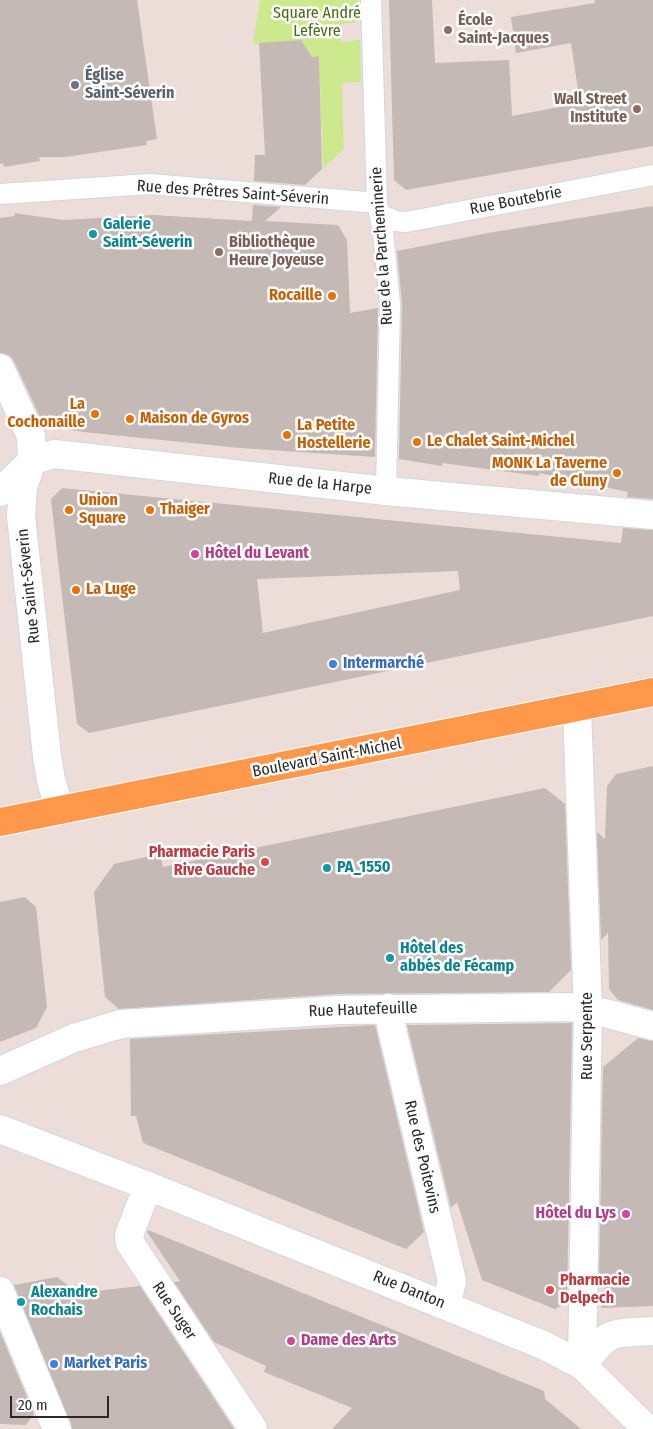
<!DOCTYPE html>
<html>
<head>
<meta charset="utf-8">
<style>
	body { margin:0 }
	#map { position:relative; width:653px; height:1429px; overflow:hidden; background:#edddd8; font-family:"Fira Sans Condensed",sans-serif }
	canvas { display:block }
	.scale { position:absolute; left:10px; top:1396px; width:99px; height:22px; box-sizing:border-box; border:2px solid #282828; border-top:0; padding-left:6px; font-size:15px; line-height:18px; white-space:nowrap; color:#282828; -webkit-text-stroke:4px #fff; paint-order:stroke }
</style>
</head>
<body>
<div id="map">
<canvas width="653" height="1429"></canvas>
<div class="scale">20 m</div>
</div>
<script>
const g = document.querySelector('canvas').getContext('2d');
g.lineJoin = 'round';
function paint(path, color) {
  g.fillStyle = color;
  g.fill(path, 'evenodd');
}
function stroke(path, color, width, dash) {
  g.strokeStyle = color;
  g.lineWidth = width;
  g.lineCap = dash ? 'butt' : 'round';
  g.setLineDash(dash || []);
  g.stroke(path);
}
function label(font, color, halo, rows, align = 'center') {
  g.font = font + ' "Fira Sans Condensed",sans-serif';
  g.lineWidth = 5;
  g.setLineDash([]);
  g.textBaseline = 'middle';
  g.strokeStyle = halo;
  g.fillStyle = color;
  for (const [text, x, y, turn = 0] of rows) {
    g.save();
    g.translate(x, y);
    g.rotate((+turn || 0) * Math.PI / 180);
    g.textAlign = isNaN(turn) ? turn : align;
    if (halo) g.strokeText(text, 0, 0);
    g.fillText(text, 0, 0);
    g.restore();
  }
}
const green = new Path2D(`
	M260,0H358V22L340,24L341,42L360,40L361,82L342,83L344,149L323,169L319,56L312,57L301,40L253,44Z`);
const building = new Path2D(`
	M0,0H137L157,139L146,141L147,145L65,157H39L40,161L4,167L3,163L0,164Z
	M389,0H432L435,63L509,60L512,116L580,103L571,43L516,53L511,17L595,3V0H653V146L406,190L394,180Z
	M301,40L312,57L319,56L322,169L305,185L254,181L255,155H265L259,43Z
	M253,205L281,207L265,221L338,225L347,240L350,313L378,308L375,457L240,448L83,432L59,427L41,419L14,361L9,355L0,353V218L15,216L14,213L63,220L153,215L252,221Z
	M653,206V499L627,497L628,492L539,473V476L442,463V466L399,459L402,304L397,251L488,233Z
	M62,488L621,543L623,528L653,530V616L89,733L77,724L58,561L51,499ZM458,571L460,590L263,633L257,579Z
	M653,766V1010L618,1000L609,989L608,933L601,940L597,832L605,839L607,786L616,774Z
	M545,788L565,804L571,970L549,992L337,994L119,1009L105,997L94,892L114,864L160,854L163,867Z
	M25,897L36,907L47,1007L36,1028L0,1042V902Z
	M572,1023L567,1303L555,1309L482,1280L457,1202L451,1208L407,1025Z
	M375,1025L424,1232L406,1249L143,1143L136,1116H131L130,1039Z
	M638,1038L653,1041V1306L601,1308L606,1274L599,1279L603,1067Z
	M148,1230L544,1391L545,1399L581,1429H332L352,1408L264,1372L266,1366L214,1342L174,1282L180,1281L147,1232Z
	M57,1277L78,1293L140,1286L234,1429H72L14,1285Z
	M0,1332L34,1414L26,1425L0,1424Z`);
const pedestrian = new Path2D(`
	M371,0L377,203L383,232L390,304L386,491
	M0,194L150,184L377,203
	M380,214L395,221L406,222L653,175`);
const minor = new Path2D(`
	M0,368L31,436L32,461L23,487L21,516L47,756L51,780L60,811
	M0,492L32,461L54,454L386,491L653,515
	M577,708L588,1010L582,1365
	M389,1008L391,1025L452,1281L446,1305
	M0,1071L74,1038L121,1024L338,1010L570,1007L605,1013L653,1026
	M148,1186L129,1235L130,1243L253,1429
	M0,1291L57,1429
	M582,1365C610,1329 609,1334 653,1331`);
const tertiary = new Path2D(`
	M0,1129L148,1186L543,1345L582,1365L647,1429`);
const primary = new Path2D(`
	M0,822L653,692`);
const markers = [
	[448,30,5,"#8d6e63"],
	[75,85,5,"#6b7280"],
	[637,109,5,"#8d6e63"],
	[93,234,5,"#0f9aa8"],
	[219,252,5,"#8d6e63"],
	[332,296,5,"#e8710a"],
	[95,414,5,"#e8710a"],
	[130,419,5,"#e8710a"],
	[287,435,5,"#e8710a"],
	[417,442,5,"#e8710a"],
	[617,473,5,"#e8710a"],
	[69,510,5,"#e8710a"],
	[150,510,5,"#e8710a"],
	[195,554,5,"#d1479c"],
	[76,590,5,"#e8710a"],
	[333,664,5,"#3f7fe0"],
	[265,862,5,"#e0444e"],
	[327,868,5,"#0f9aa8"],
	[390,958,5,"#0f9aa8"],
	[626,1214,5,"#d1479c"],
	[550,1290,5,"#e0444e"],
	[21,1302,5,"#0f9aa8"],
	[291,1341,5,"#d1479c"],
	[54,1364,5,"#3f7fe0"]
];
const parkNames = [
	["Square André",317,14],
	["Lefèvre",317,32]
];
const educationNames = [
	["École",458,21],
	["Saint-Jacques",458,39],
	["Wall Street",627,100,"right"],
	["Institute",627,118,"right"],
	["Bibliothèque",229,243],
	["Heure Joyeuse",229,261]
];
const worshipNames = [
	["Église",85,76],
	["Saint-Séverin",85,94]
];
const streetNames = [
	["Rue des Prêtres Saint-Séverin",233,193,4],
	["Rue Boutebrie",516,201,-11],
	["Rue de la Parcheminerie",382,246,-94],
	["Rue de la Harpe",320,484,6],
	["Rue Saint-Séverin",29,586,-96],
	["Boulevard Saint-Michel",327,758,-11],
	["Rue Hautefeuille",363,1010,-2],
	["Rue Serpente",588,1036,-90],
	["Rue des Poitevins",422,1157,77],
	["Rue Danton",409,1290,22],
	["Rue Suger",174,1311,56]
];
const cultureNames = [
	["Galerie",103,225],
	["Saint-Séverin",103,243],
	["PA_1550",337,868],
	["Hôtel des",400,949],
	["abbés de Fécamp",400,967],
	["Alexandre",31,1293],
	["Rochais",31,1311]
];
const foodNames = [
	["Rocaille",322,296,"right"],
	["La",85,405,"right"],
	["Cochonaille",85,423,"right"],
	["Maison de Gyros",140,419],
	["La Petite",297,426],
	["Hostellerie",297,444],
	["Le Chalet Saint-Michel",427,442],
	["MONK La Taverne",607,464,"right"],
	["de Cluny",607,482,"right"],
	["Union",79,501],
	["Square",79,519],
	["Thaiger",160,510],
	["La Luge",86,590]
];
const hotelNames = [
	["Hôtel du Levant",205,554],
	["Hôtel du Lys",616,1214,"right"],
	["Dame des Arts",301,1341]
];
const shopNames = [
	["Intermarché",343,664],
	["Market Paris",64,1364]
];
const healthNames = [
	["Pharmacie Paris",255,853],
	["Rive Gauche",255,871],
	["Pharmacie",560,1281,"left"],
	["Delpech",560,1299,"left"]
];
paint(green, '#ccea8d');
paint(building, '#c4b9b4');
stroke(pedestrian, '#cdd9e3', 22);
stroke(minor, '#cdd9e3', 30);
stroke(tertiary, '#cdd9e3', 30);
stroke(primary, '#fff', 30);
stroke(pedestrian, '#fff', 20);
stroke(minor, '#fff', 28);
stroke(tertiary, '#fff', 28);
stroke(primary, '#ff984a', 28);
for (const [x, y, r, color] of markers) {
  const dot = new Path2D();
  dot.arc(x, y, r, 0, 2 * Math.PI);
  g.fillStyle = color;
  g.fill(dot);
  stroke(dot, '#fff', 2);
}
label('16px', '#436c11', '#fff', parkNames);
label('bold 16px', '#785e54', '#fff', educationNames, 'left');
label('bold 16px', '#5b616d', '#fff', worshipNames, 'left');
label('16px', '#282828', '#fff', streetNames);
label('bold 16px', '#0d838f', '#fff', cultureNames, 'left');
label('bold 16px', '#c56008', '#fff', foodNames, 'left');
label('bold 16px', '#b23c85', '#fff', hotelNames, 'left');
label('bold 16px', '#366cbe', '#fff', shopNames, 'left');
label('bold 16px', '#be3a42', '#fff', healthNames, 'right');
</script>
</body>
</html>
